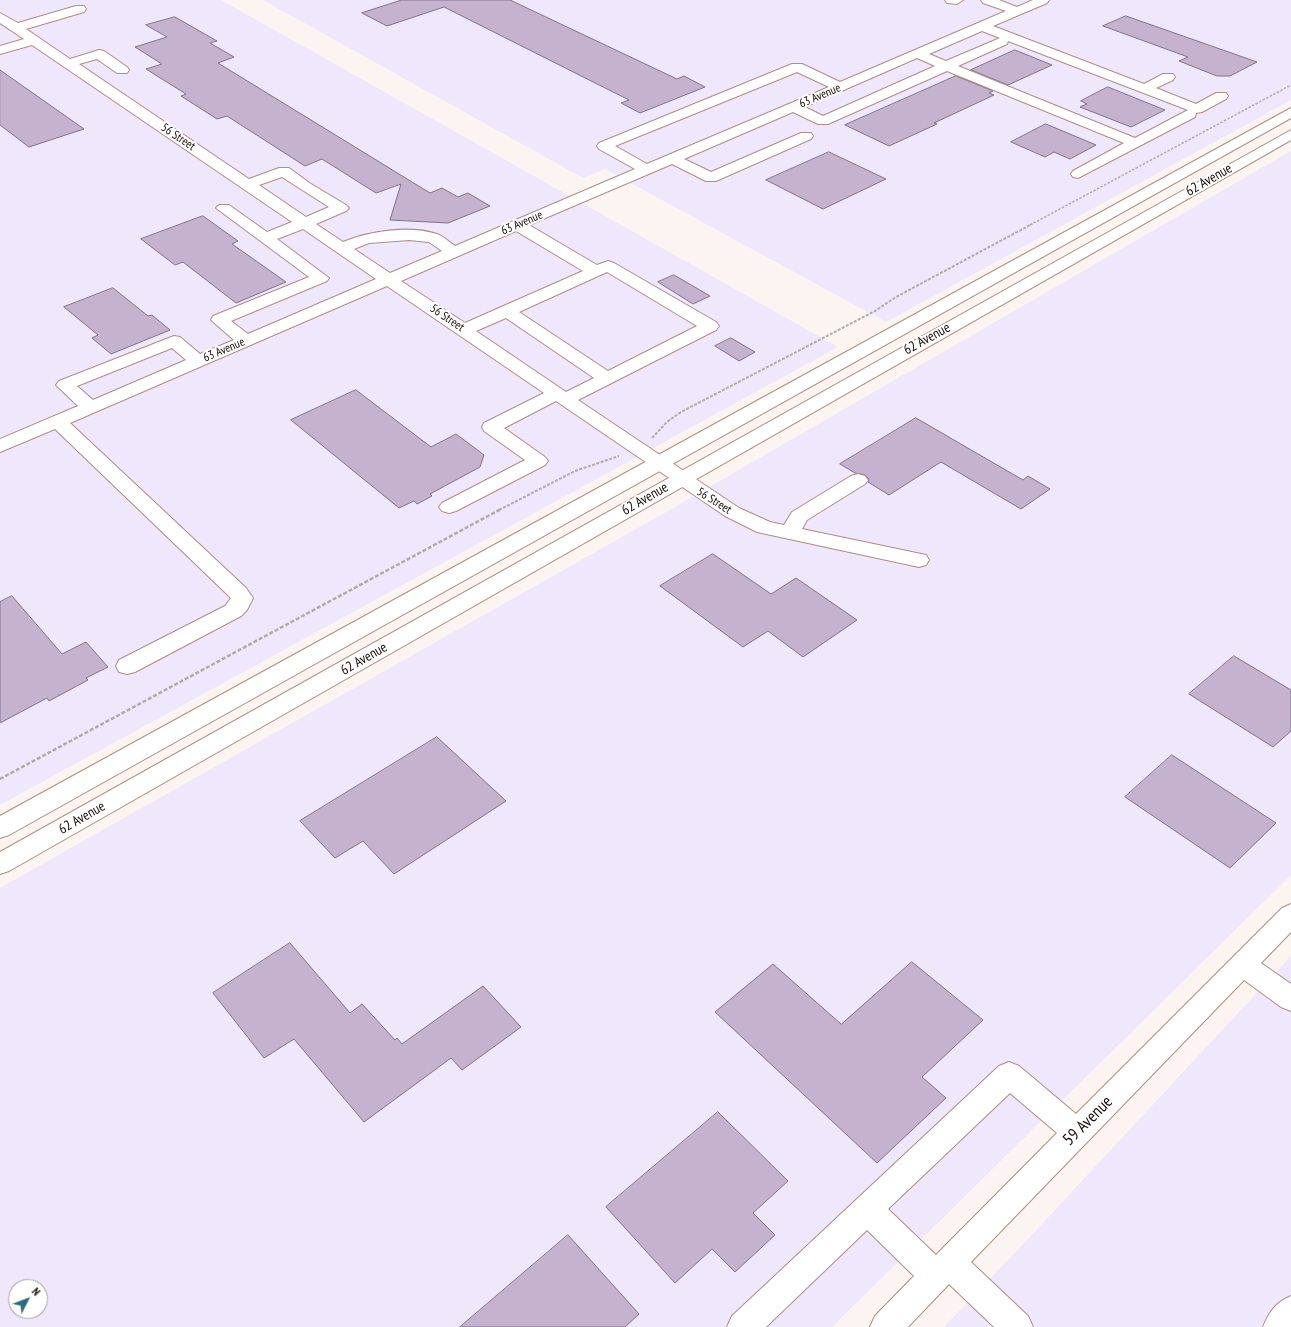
<!DOCTYPE html>
<html>
<head>
<meta charset="utf-8">
<style>
	body { margin:0 }
	#map { position:relative; width:1291px; height:1327px; overflow:hidden; background:#fbf4f1; font-family:"PT Sans Narrow",sans-serif }
	canvas { display:block }
	.north { position:absolute; left:8px; top:1279px; width:40px; height:40px; box-sizing:border-box; background:#fff; border:1px solid #a39e9c; border-radius:50%; rotate:48deg; font-size:11px; font-weight:700; line-height:16px; text-align:center; color:#180c08 }
	.north::after { content:''; display:block; margin:auto; width:14px; height:18px; background:#2f6c83; clip-path:polygon(50% 0,100% 100%,50% 72%,0 100%) }
</style>
</head>
<body>
<div id="map">
<canvas width="1291" height="1327"></canvas>
<div class="north">N</div>
</div>
<script>
const g = document.querySelector('canvas').getContext('2d');
g.lineJoin = 'round';
function paint(path, color) {
  g.fillStyle = color;
  g.fill(path, 'evenodd');
}
function stroke(path, color, width, dash) {
  g.strokeStyle = color;
  g.lineWidth = width;
  g.lineCap = dash ? 'butt' : 'round';
  g.setLineDash(dash || []);
  g.stroke(path);
}
function label(font, color, halo, rows, align = 'center') {
  g.font = font + ' "PT Sans Narrow",sans-serif';
  g.lineWidth = 4;
  g.setLineDash([]);
  g.textBaseline = 'middle';
  g.strokeStyle = halo;
  g.fillStyle = color;
  for (const [text, x, y, turn = 0] of rows) {
    g.save();
    g.translate(x, y);
    g.rotate((+turn || 0) * Math.PI / 180);
    g.textAlign = isNaN(turn) ? turn : align;
    if (halo) g.strokeText(text, 0, 0);
    g.fillText(text, 0, 0);
    g.restore();
  }
}
const industrial = new Path2D(`
	M0,0H221L838,347L0,805Z
	M263,0H1291V100L886,322L605,169L583,178Z
	M1291,151V875L832,1327H0V888L661,515ZM16,1287H40V1311H16Z
	M1291,956V1327H944L1028,1239Z`);
const building = new Path2D(`
	M402,0H510L677,79L684,76L705,87L640,113L621,103L629,100L444,7L387,26L362,13Z
	M1126,16L1257,62L1230,76H1217L1179,61L1188,57L1103,26Z
	M175,17L217,41L210,43L234,57L218,63L430,193L442,188L458,197L468,193L490,206L448,223L390,220L401,184L376,193L322,159L305,166L227,116L217,119L181,96L186,94L146,69L162,64L135,47L167,37L146,25Z
	M1015,50L1052,65L1008,85L971,70Z
	M0,70L84,129L29,147L0,125Z
	M956,76L993,91L989,93L994,95L934,123L937,124L889,146L845,125Z
	M1108,87L1165,110L1131,127L1080,107L1087,104L1081,101Z
	M1046,124L1096,145L1070,159L1054,152L1045,157L1011,142Z
	M829,152L886,179L823,209L766,180Z
	M203,216L238,241L232,244L286,282L236,303L183,262L175,265L141,239Z
	M674,275L710,296L693,304L658,282Z
	M113,288L148,316L152,315L170,330L111,354L92,338L98,335L64,307Z
	M731,338L755,352L739,361L715,346Z
	M356,390L431,447L456,434L484,455L480,467L430,494L432,496L417,504L414,501L399,508L291,420Z
	M916,418L1023,480L1028,476L1050,489L1021,509L941,462L889,495L868,482L869,479L865,475L855,473L840,464Z
	M713,554L771,594L796,578L857,620L803,657L768,631L743,647L660,586Z
	M12,596L62,654L86,642L108,667L86,678L88,680L49,701L47,698L0,723V602Z
	M1234,656L1291,690V731L1273,747L1189,694Z
	M437,737L506,801L394,874L363,841L335,858L300,821Z
	M1172,755L1276,823L1230,868L1125,797Z
	M290,943L350,1013L362,1004L395,1040L397,1038L402,1044L483,986L521,1027L462,1070L451,1058L364,1122L294,1039L264,1058L213,993Z
	M912,962L983,1020L922,1077L946,1098L877,1163L715,1012L773,964L841,1024Z
	M718,1112L788,1181L753,1213L775,1235L735,1272L712,1249L675,1283L606,1207Z
	M568,1235L639,1314L625,1327H460Z`);
const pathFar2 = new Path2D(`
	M1030,225L1291,85`);
const pathFar1 = new Path2D(`
	M652,438L667,422L681,412L875,311L896,297L1032,224
	M499,510L575,471L619,456`);
const path = new Path2D(`
	M0,779L501,509`);
const minor = new Path2D(`
	M945,0H963L957,4L947,3Z
	M981,0H999L1017,7L1033,0H1049L1047,3L993,26L1144,84L1163,74H1173L1175,77L1173,80L1156,88L1196,104L1216,93H1226L1228,96L1226,99L1202,112L1196,113L1195,117L1078,178L1073,177L1071,174L1073,171L1124,143L947,71L828,124H818L793,112L684,159L711,172L801,133H811L813,136L811,139L716,181H706L672,164L529,225L597,265L608,261L614,263L716,322L719,326L716,330L578,400L739,508L770,522L784,525L792,512L851,476L858,474L865,476L868,480L865,484L807,520L802,529L926,555L929,560L926,565L919,567L757,532L725,516L556,401L504,428L545,457L548,461L545,465L456,511L449,513L442,511L439,507L442,503L525,460L484,431L482,427L484,423L544,393L387,286L70,423L246,588L253,598L247,610L241,616L135,672L127,674L119,672L116,666L119,660L225,606L231,598L55,429L0,452V439L78,406L56,385L59,381L174,336L180,337L200,354L234,340L211,320L213,316L309,277L216,208L219,205H229L267,232L292,222L32,45L0,54V46L24,39L0,23V13L18,23L76,6H84L86,9L84,12L26,29L70,59L99,50L104,51L127,67L129,70L127,73H117L97,59L79,64L249,179L279,168H289L311,184L346,205L349,208L346,211L316,224L343,242C369,231 409,225 437,234C443,236 449,242 455,246L635,169L599,149L597,146L599,143L792,64H802L840,82L1006,11L983,3ZM982,31L1000,38L946,61L929,54ZM1008,41L1188,110L1135,138L958,66L1007,44ZM917,58L935,66L823,116L805,107ZM797,72L829,87L647,164L615,146ZM282,177L329,207L306,217L259,185ZM303,229L376,279L248,334L231,321L327,281L329,278L277,239ZM516,231L583,271L465,323L401,281ZM409,240L429,242L442,251L390,273L354,249L369,243ZM607,272L697,326L608,371L519,312ZM506,318L594,378L566,392L476,331ZM172,348L186,360L93,400L77,386Z
	M1291,904V932L1261,963L1291,984V1011L1281,1007L1244,980L971,1262L1028,1316L1033,1327H994L949,1284L908,1327H870L875,1316L914,1276L867,1230L766,1327H727L732,1316L999,1066L1009,1062L1019,1066L1076,1114L1282,908ZM1010,1093L1057,1133L936,1255L888,1209Z
	M1291,1296V1327H1263C1269,1312 1276,1302 1291,1296Z`);
const major = new Path2D(`
	M1291,108V118L9,835L0,838V816Z
	M1291,130V140L9,871L0,874V852Z`);
const farStreetnames = [
	["63 Avenue",820,96,-23],
	["56 Street",178,137,34],
	["63 Avenue",522,223,-23],
	["56 Street",447,318,34],
	["63 Avenue",224,350,-23],
	["56 Street",714,501,32]
];
const streetNames = [
	["62 Avenue",1209,180,-30],
	["62 Avenue",927,339,-29],
	["62 Avenue",645,499,-30],
	["62 Avenue",364,659,-30],
	["62 Avenue",82,818,-30]
];
const nearStreetnames = [
	["59 Avenue",1088,1121,-45]
];
paint(industrial, '#efe7fc');
paint(building, '#c4b2cf');
stroke(building, '#83728d', 1);
stroke(minor, '#af8d80', 2);
stroke(major, '#af8d80', 2);
stroke(pathFar2, '#b3aba8', 1.5, [2.5, 1.5]);
stroke(pathFar1, '#b3aba8', 2, [3, 1.5]);
stroke(path, '#b3aba8', 2.5, [4, 2]);
paint(minor, '#fff');
paint(major, '#fff');
label('12px', '#180c08', '#fff', farStreetnames);
label('14px', '#180c08', '#fff', streetNames);
label('17px', '#180c08', '#fff', nearStreetnames);
</script>
</body>
</html>
